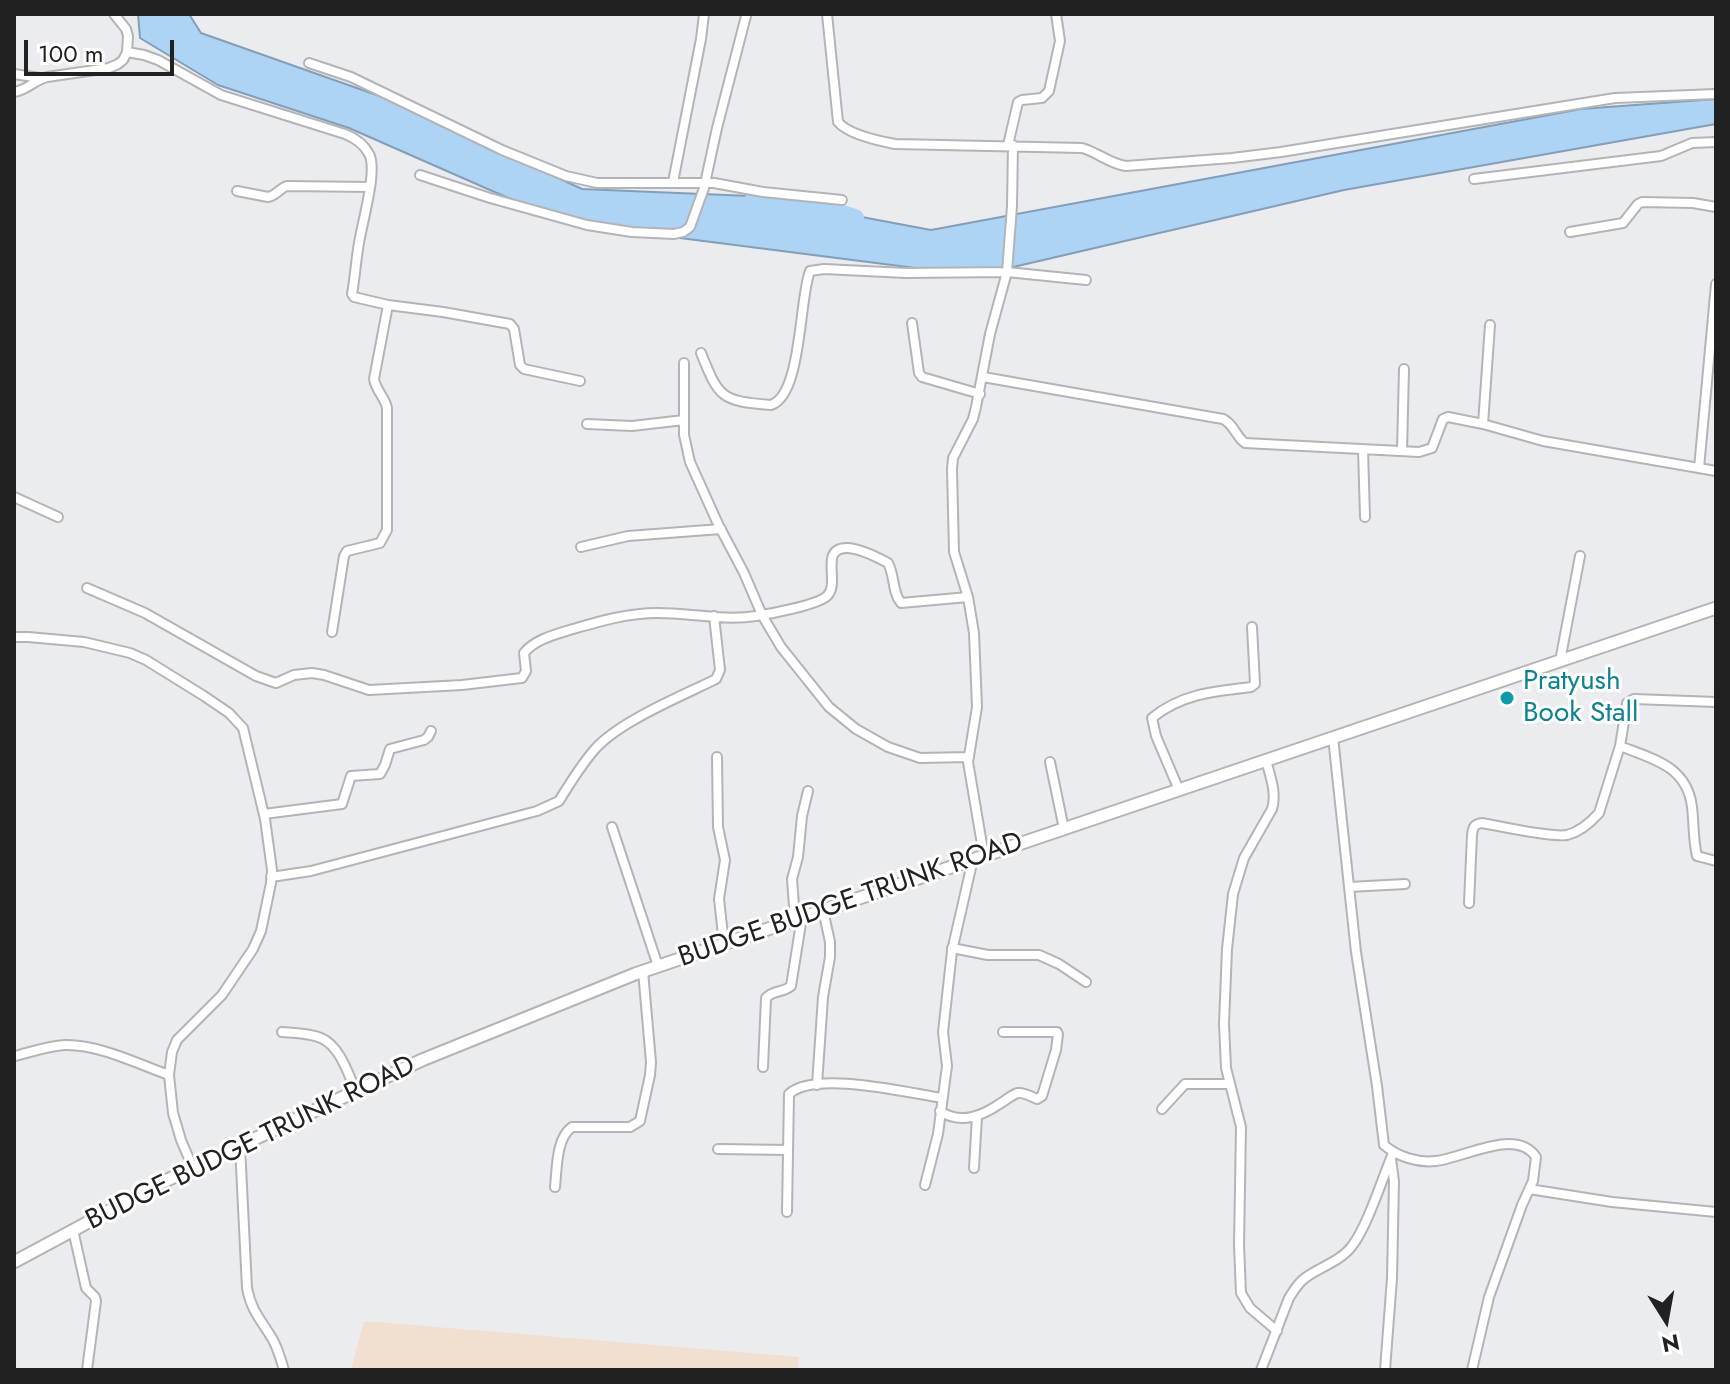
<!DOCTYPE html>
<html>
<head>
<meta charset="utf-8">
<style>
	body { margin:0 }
	#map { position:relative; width:1730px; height:1384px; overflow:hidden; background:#ebecf0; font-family:Jost,sans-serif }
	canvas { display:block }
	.frame { position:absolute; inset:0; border:16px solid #212122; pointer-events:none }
	.north { position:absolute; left:1626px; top:1280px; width:80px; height:80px; -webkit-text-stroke:6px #fff; paint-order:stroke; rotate:169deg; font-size:22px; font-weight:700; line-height:32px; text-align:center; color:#212122 }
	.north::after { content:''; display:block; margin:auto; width:28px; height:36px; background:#212122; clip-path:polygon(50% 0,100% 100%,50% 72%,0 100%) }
	.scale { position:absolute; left:24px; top:40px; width:150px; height:36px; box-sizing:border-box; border:4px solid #212122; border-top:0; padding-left:10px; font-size:24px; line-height:28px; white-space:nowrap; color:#212122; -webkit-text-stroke:6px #fff; paint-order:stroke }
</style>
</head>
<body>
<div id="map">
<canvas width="1730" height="1384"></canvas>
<div class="frame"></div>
<div class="north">N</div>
<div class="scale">100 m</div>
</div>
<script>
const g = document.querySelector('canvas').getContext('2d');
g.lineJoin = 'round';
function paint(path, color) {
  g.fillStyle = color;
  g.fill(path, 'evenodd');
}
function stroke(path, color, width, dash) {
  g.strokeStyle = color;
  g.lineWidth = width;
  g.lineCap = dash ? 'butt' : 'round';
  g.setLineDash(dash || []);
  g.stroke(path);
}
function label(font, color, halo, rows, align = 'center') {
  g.font = font + ' Jost,sans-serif';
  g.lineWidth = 6;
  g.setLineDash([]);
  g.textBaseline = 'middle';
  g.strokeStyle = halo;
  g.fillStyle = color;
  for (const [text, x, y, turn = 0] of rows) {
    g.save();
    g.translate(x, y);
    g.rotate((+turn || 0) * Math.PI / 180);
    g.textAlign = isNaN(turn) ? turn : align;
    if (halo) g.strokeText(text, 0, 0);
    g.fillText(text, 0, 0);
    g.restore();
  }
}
const industrial = new Path2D(`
	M364,1321L799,1357L797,1370H351Z`);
const water = new Path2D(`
	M138,14H189L201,33L385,98L582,189L750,196L931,230L1581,109L1716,99V124L1344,190L1009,268L923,269L578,225L556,219L349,128L218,85L140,38Z`);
const river = new Path2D(`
	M752,202L792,198L855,218`);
const minor = new Path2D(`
	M827,14L838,122C848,134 879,141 895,144L1082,148C1097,152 1110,164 1126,166L1232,158L1281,152L1615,98L1716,94
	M127,52L144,55L158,60L221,95L345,134C355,138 364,144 369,154C378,170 362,223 359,243C356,260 355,277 352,294L354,297L388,305L443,312L510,324L514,329L520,365L524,369L580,381
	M309,63L351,77L502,150L566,176L597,183H714L763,192L842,200
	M14,74L40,78
	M14,92C28,90 34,80 47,77L109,68L118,64L123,60L127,52L128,36L126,29L114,14
	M1008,145L1018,102L1022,100L1042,98L1049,91L1060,41L1056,14
	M420,175L490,198L587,225L632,232L674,234L683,232L690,227L704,188L717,128L746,16
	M1474,179L1661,156L1692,143L1716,142
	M673,182L701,39L704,14
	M237,191L268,197C276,196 280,188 287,186L370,187
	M1570,232L1623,223L1638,204L1642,202L1693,203L1716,207
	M912,323L919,373L922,377L980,394
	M701,353C719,398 721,401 771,405C802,395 799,299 810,271L824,269L906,273L1007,272L1086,280
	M684,363V435L690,462L718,524L744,573L762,615L781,647L829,707L856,729L888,747L920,758L969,757
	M983,377L1223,419C1234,424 1236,437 1245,443L1419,452L1432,448L1443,419L1448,417L1483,424L1543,441L1716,471
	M587,424L632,426L684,420
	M1483,424L1490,325
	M1363,449L1365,517
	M1402,451L1404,369
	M1699,468L1716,284
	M14,497L58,517
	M581,547L628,536L721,529
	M87,588L145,613L256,676L276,683L294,675L312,673L324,675L369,690L462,685L522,678L526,671L524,653C535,639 557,634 573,629C601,621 628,613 657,613C690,613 724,621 756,616C769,614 818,605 827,596C841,583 818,547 848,548C861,549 877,557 888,563C895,576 892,592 901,603L968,597
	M332,632L344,556L347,551L380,543L387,530V408C385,397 376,391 374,379L388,305
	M14,637H28L84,642L130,653L146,660L204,696L229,713L243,728L265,819L272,870L271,883L261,931L253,949L222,995L177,1040L172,1052L169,1075L173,1113L181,1140L193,1168
	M1560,661L1580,556
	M1333,737L1356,952L1377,1086L1384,1145C1398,1157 1418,1163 1436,1161C1464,1158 1516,1127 1536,1157L1533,1181L1522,1205L1489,1297L1472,1370
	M1620,746C1653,759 1687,766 1692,807C1694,823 1693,840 1697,856L1716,861
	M717,757L718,827L725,860L719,899L724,944
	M1266,760C1270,776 1277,793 1272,809L1244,858L1233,894L1227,949L1224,1024L1226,1068L1241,1127L1239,1245L1241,1293L1250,1308L1277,1331
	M1050,762L1064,829
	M1179,790L1156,736L1152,718C1181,694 1215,691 1251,687L1255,684L1252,627
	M264,814L342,804L351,776L380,774L385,765L390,749L424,740L428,737L431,731
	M612,827L658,966
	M984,856L968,762L977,707L974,633L968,597L954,552L952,469L953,458L973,419L976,407L990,334L1007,272L1012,206L1013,145
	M271,877L311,871L537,811L559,801C570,783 582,764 595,749C620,721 682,696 716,679L720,670L714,616
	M1349,887L1405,884
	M1469,903L1472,835C1473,827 1474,824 1482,823C1499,826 1552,838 1567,835C1579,832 1591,822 1599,813L1620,746L1627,703L1634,699L1716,702
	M795,920L792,879L798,857L802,816L808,791
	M952,948L988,955H1039L1059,964L1086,982
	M282,1032C295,1033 310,1033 321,1038C340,1046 348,1074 356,1091
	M15,1056C31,1052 48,1046 65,1045C98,1044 138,1064 169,1075
	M763,1067L766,998C773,990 783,993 791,986L802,917
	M817,1085L823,997L830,957V942L823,910
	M1162,1109L1185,1084H1229
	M940,1111C961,1125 982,1116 1001,1103C1006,1100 1013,1094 1018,1093C1024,1092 1032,1097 1037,1099L1042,1096L1056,1050L1058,1034L1057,1032H1003
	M240,1146L247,1288C251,1311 262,1321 273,1340C278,1349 281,1360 284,1370
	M718,1149L788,1150
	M974,1168L977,1116
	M925,1185L938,1134L947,1066L943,1032L952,951L973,859
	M555,1187C557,1169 556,1138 572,1127H630L640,1121L650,1075L651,1062L643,971
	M1529,1189L1612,1202L1716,1212
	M787,1212L789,1094C815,1070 908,1093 942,1098
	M73,1230L86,1288L95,1297L96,1301L87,1370
	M1261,1370L1289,1298C1294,1290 1298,1283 1305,1278C1320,1267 1341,1261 1352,1246C1368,1225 1382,1179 1393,1153
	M1385,1370L1392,1278L1394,1181L1391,1159`);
const secondary = new Path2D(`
	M14,1262L163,1182L422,1060L635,974L1716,608`);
const markers = [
	[1507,698,8,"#0f9aa8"]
];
const cultureNames = [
	["Pratyush",1523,682],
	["Book Stall",1523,714]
];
const streetNames = [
	["BUDGE BUDGE TRUNK ROAD",851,901,-19],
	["BUDGE BUDGE TRUNK ROAD",251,1144,-26]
];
paint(industrial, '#f1dfcf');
paint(water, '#add3f5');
stroke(water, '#839eb6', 2);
stroke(river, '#add3f5', 18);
stroke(minor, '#b3b4b7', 12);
stroke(secondary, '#b3b4b7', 15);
stroke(minor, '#fff', 8);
stroke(secondary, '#fff', 11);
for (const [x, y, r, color] of markers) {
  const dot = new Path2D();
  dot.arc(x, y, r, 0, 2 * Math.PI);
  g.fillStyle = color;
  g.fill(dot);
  stroke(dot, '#fff', 3);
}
label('28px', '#0d838f', '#fff', cultureNames, 'left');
label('28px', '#212122', '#fff', streetNames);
</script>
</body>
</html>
